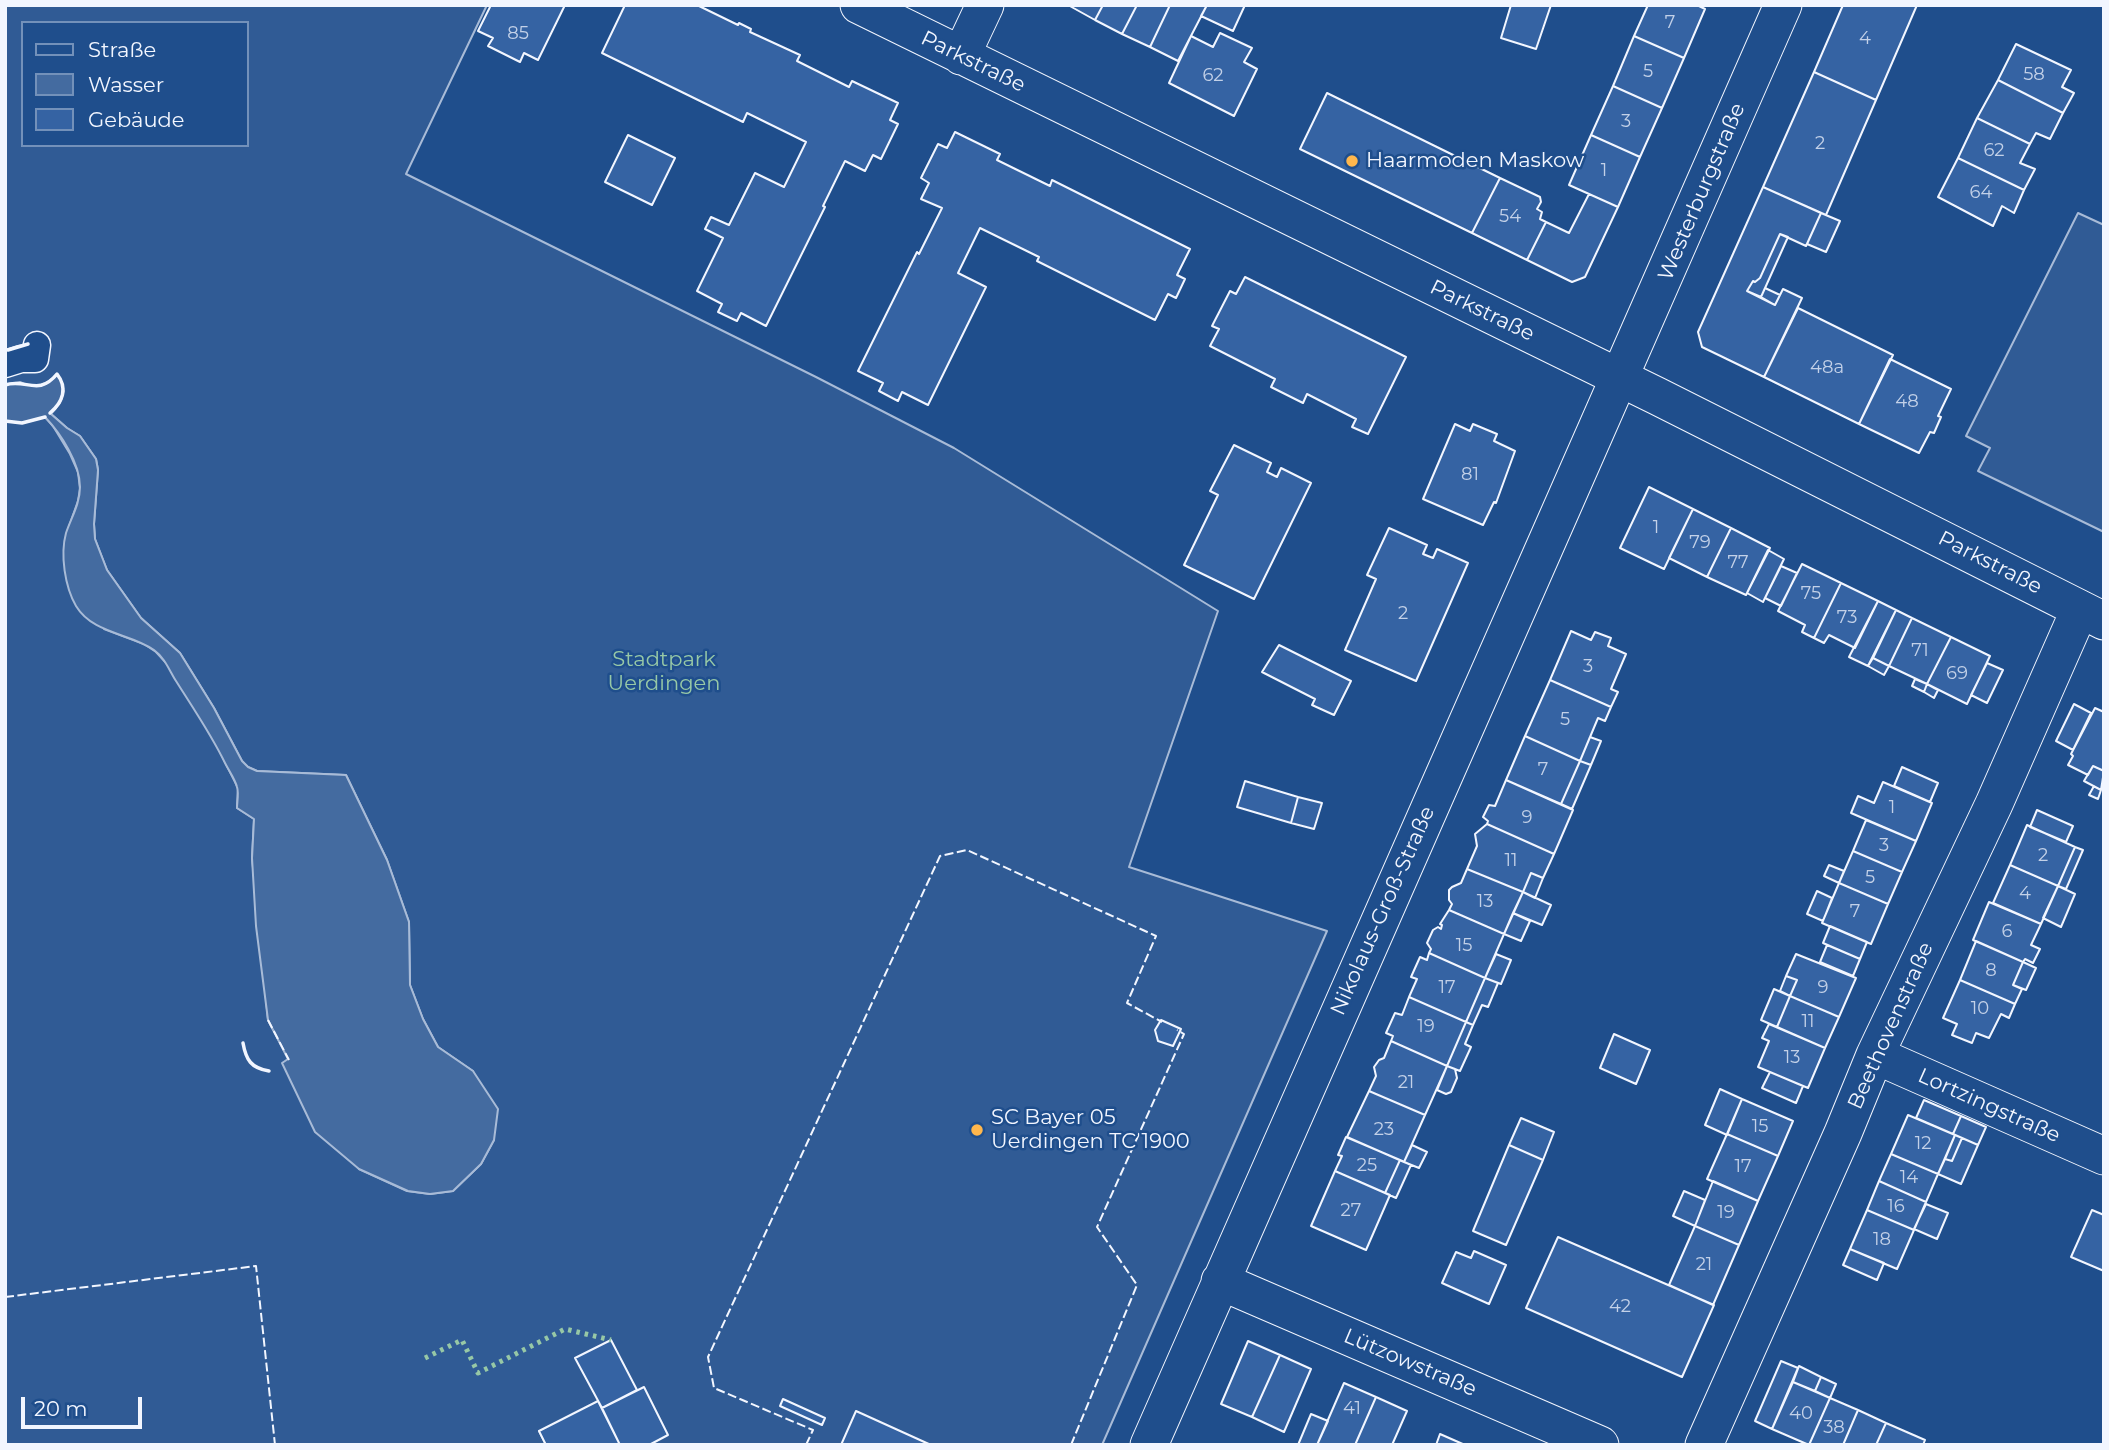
<!DOCTYPE html>
<html>
<head>
<meta charset="utf-8">
<style>
	body { margin:0 }
	#map { position:relative; width:2109px; height:1450px; overflow:hidden; background:#1f4e8c; font-family:Montserrat,sans-serif }
	canvas { display:block }
	.frame { position:absolute; inset:0; border:7px solid #f2f6ff; pointer-events:none }
	.legend { position:absolute; left:21px; top:21px; width:228px; height:126px; box-sizing:border-box; background:#1f4e8c; border:2px solid #7391ba; margin:0; padding:9px 12px; list-style:none; font-size:21px; color:#f2f6ff }
	.legend li { display:flex; align-items:center; gap:14px; height:35px }
	.legend b { width:35px; border:2px solid #7391ba }
	.scale { position:absolute; left:21px; top:1397px; width:121px; height:32px; box-sizing:border-box; border:4px solid #f2f6ff; border-top:0; padding-left:9px; font-size:21px; line-height:24px; white-space:nowrap; color:#f2f6ff; -webkit-text-stroke:5px #1f4e8c; paint-order:stroke }
</style>
</head>
<body>
<div id="map">
<canvas width="2109" height="1450"></canvas>
<div class="frame"></div>
<ul class="legend">
<li><b style="height:9px;background:#1f4e8c"></b>Straße</li>
<li><b style="height:19px;background:#446ba0"></b>Wasser</li>
<li><b style="height:19px;background:#3563a3"></b>Gebäude</li>
</ul>
<div class="scale">20 m</div>
</div>
<script>
const g = document.querySelector('canvas').getContext('2d');
g.lineJoin = 'round';
function paint(path, color) {
  g.fillStyle = color;
  g.fill(path, 'evenodd');
}
function stroke(path, color, width, dash) {
  g.strokeStyle = color;
  g.lineWidth = width;
  g.lineCap = dash ? 'butt' : 'round';
  g.setLineDash(dash || []);
  g.stroke(path);
}
function label(font, color, halo, rows, align = 'center') {
  g.font = font + ' Montserrat,sans-serif';
  g.lineWidth = 5;
  g.setLineDash([]);
  g.textBaseline = 'middle';
  g.strokeStyle = halo;
  g.fillStyle = color;
  for (const [text, x, y, turn = 0] of rows) {
    g.save();
    g.translate(x, y);
    g.rotate((+turn || 0) * Math.PI / 180);
    g.textAlign = isNaN(turn) ? turn : align;
    if (halo) g.strokeText(text, 0, 0);
    g.fillText(text, 0, 0);
    g.restore();
  }
}
const built = new Path2D(`
	M5,5H487L406,174L816,377L954,448L1218,611L1129,867L1327,931L1102,1445H620L539,1431L546,1445H5V421L22,423L45,417L53,426L70,454L78,472L80,489L78,501L67,532L104,629L144,644L156,652L167,664L211,734L238,788L237,808L254,819L252,858L268,1020L289,1060L283,1063L359,1169L407,1191L430,1194L453,1191L481,1164L494,1140L473,1071L438,1047L423,1019L410,985L409,922L387,860L346,775L257,771L248,767L242,761L214,708L180,653L141,618L107,570L95,539L94,524L98,470L96,459L80,436L67,428L50,413L60,403L64,391L52,380L39,386L31,387L20,382L5,385ZM23,23H247V145H23Z
	M2078,213L2104,225V532L1978,471L1990,448L1966,436Z`);
const water = new Path2D(`
	M57,374C68,388 62,402 51,414L67,428L80,436L96,459L98,470L94,524L95,539L107,570L141,618L180,653L214,708L242,761L248,767L257,771L346,775L387,860L409,922L410,985L423,1019L438,1047L473,1071L498,1109L494,1140L481,1164L453,1191L430,1194L408,1191L359,1169L315,1132L282,1063L288,1059L268,1020L256,926L252,858L254,819L237,808C237,802 239,793 237,787C235,779 229,771 225,763C211,734 193,708 176,681C169,670 165,658 154,650C130,633 93,634 76,606C65,587 60,555 66,533C71,518 80,504 80,487C80,463 61,434 45,417L22,423L5,421V385C26,378 38,397 57,374Z`);
const building = new Path2D(`
	M488,5H565L538,60L524,53L520,62L488,46L493,38L478,31L490,7Z
	M625,5H697L738,25L739,23L751,29L750,32L800,55L797,61L849,87L852,81L898,103L890,120L898,124L881,159L873,155L865,171L845,161L823,206L825,207L766,326L741,313L737,321L718,312L722,304L697,291L723,238L705,229L711,217L729,225L755,173L784,187L806,142L747,113L743,122L602,53Z
	M1068,5H1103L1095,20Z
	M1103,5H1137L1122,34L1095,20Z
	M1137,5H1170L1150,47L1122,34Z
	M1170,5H1207L1178,61L1150,47Z
	M1207,5H1245L1233,31L1201,16Z
	M1511,5H1551L1536,49L1501,38Z
	M1648,5H1697L1705,9L1684,58L1634,36Z
	M1843,5H1917L1876,100L1814,72Z
	M1220,33L1252,48L1244,62L1257,69L1234,116L1169,83L1191,36L1213,47Z
	M1634,36L1684,58L1662,108L1613,86Z
	M2016,44L2071,70L2062,87L2074,93L2063,113L1998,80Z
	M1814,72L1876,100L1826,215L1763,187Z
	M1998,80L2063,113L2050,139L2036,133L2030,144L1977,118Z
	M1613,86L1662,108L1640,157L1591,135Z
	M1327,93L1500,178L1472,233L1300,149Z
	M1977,118L2030,144L2020,163L2035,169L2024,190L1958,158Z
	M955,132L1000,154L997,160L1050,186L1052,180L1190,249L1177,275L1185,279L1176,298L1168,294L1155,320L1037,261L1039,257L980,228L958,273L986,287L928,405L902,392L898,401L879,391L883,383L858,371L917,252L919,254L942,208L921,199L929,183L921,178L938,144L947,148Z
	M628,135L675,158L652,205L605,182Z
	M1591,135L1640,157L1618,207L1569,185Z
	M1958,158L2024,190L2014,213L2002,206L1993,226L1938,197Z
	M1500,178L1540,197L1541,202L1537,209L1542,212L1540,219L1546,222L1527,260L1472,233Z
	M1763,187L1821,213L1806,246L1780,234L1760,278L1755,282L1753,281L1747,291L1775,305L1783,289L1802,298L1764,377L1702,347L1698,332Z
	M1589,194L1618,207L1585,277L1572,282L1527,260L1546,222L1569,233Z
	M1821,213L1840,221L1826,252L1807,244Z
	M1780,234L1788,237L1761,297L1747,291L1753,281L1755,282L1760,278Z
	M1245,277L1406,357L1368,434L1352,427L1356,419L1307,394L1303,403L1271,387L1275,379L1210,346L1219,329L1212,326L1230,291L1236,294Z
	M1765,288L1780,295L1775,305L1761,297Z
	M1798,308L1893,355L1859,424L1764,377Z
	M1890,359L1951,389L1938,416L1941,417L1934,433L1930,432L1919,453L1859,424Z
	M1455,424L1470,431L1473,424L1497,434L1494,441L1515,451L1496,503L1494,502L1483,525L1423,499Z
	M1234,445L1271,463L1267,472L1277,477L1281,468L1311,483L1254,599L1184,565L1218,495L1210,491Z
	M1649,487L1693,509L1664,569L1620,548Z
	M1693,509L1731,528L1707,577L1669,558Z
	M1389,528L1427,545L1423,554L1433,558L1437,549L1468,563L1416,681L1345,650L1376,579L1367,575Z
	M1731,528L1770,548L1746,595L1707,577Z
	M1768,550L1784,559L1763,602L1747,593Z
	M1802,564L1841,583L1814,638L1802,632L1805,625L1778,611Z
	M1781,566L1797,573L1781,606L1765,598Z
	M1841,583L1878,601L1855,648L1829,635L1824,643L1814,638Z
	M1878,601L1896,610L1868,666L1849,657Z
	M1896,610L1912,618L1889,666L1873,658Z
	M1912,618L1951,637L1927,684L1889,666Z
	M1571,631L1591,640L1595,632L1611,638L1608,646L1626,654L1611,689L1618,692L1611,707L1550,680Z
	M1951,637L1990,656L1967,704L1927,684Z
	M1279,645L1351,681L1334,715L1312,705L1315,699L1262,672Z
	M1873,658L1889,666L1884,675L1868,666Z
	M1987,663L2003,670L1987,703L1971,695Z
	M1915,679L1927,684L1924,692L1912,686Z
	M1550,680L1611,707L1605,721L1598,718L1580,761L1525,736Z
	M1927,684L1938,690L1934,698L1924,692Z
	M2074,704L2091,713L2073,750L2056,741Z
	M2095,708L2104,712V771L2093,766L2088,775L2068,765L2073,756L2071,754Z
	M1525,736L1580,761L1561,804L1506,780Z
	M1590,737L1601,741L1591,765L1580,761Z
	M1580,761L1591,765L1572,809L1561,804Z
	M2093,766L2104,771L2101,790L2084,781Z
	M1902,767L1938,783L1930,802L1894,786Z
	M1506,780L1573,810L1554,854L1487,824L1488,821L1483,817L1489,805L1495,806Z
	M1245,781L1298,797L1291,823L1237,807Z
	M1883,782L1932,803L1916,841L1851,813L1858,796L1874,803Z
	M2094,786L2101,790L2098,799L2089,795Z
	M1298,797L1322,803L1314,829L1291,823Z
	M2037,810L2073,826L2066,842L2030,827Z
	M1866,820L1916,841L1902,872L1853,851Z
	M1487,824L1554,854L1543,878L1531,873L1523,892L1467,869L1477,846L1475,834Z
	M2027,825L2075,847L2058,886L2010,865Z
	M2075,847L2083,850L2066,889L2058,886Z
	M1853,851L1902,872L1888,904L1839,883Z
	M1829,865L1844,871L1839,883L1824,876Z
	M2010,865L2058,886L2041,924L1993,903Z
	M1467,869L1523,892L1504,934L1449,910L1452,904L1449,900V890L1452,887L1461,883Z
	M1531,873L1543,878L1535,898L1523,892Z
	M1839,883L1888,904L1871,944L1822,923Z
	M2058,886L2075,894L2061,927L2043,918Z
	M1817,891L1832,898L1823,921L1807,914Z
	M1523,892L1551,905L1542,925L1513,913Z
	M1989,902L2041,924L2031,945L2040,949L2033,963L2025,959L2023,962L1973,940Z
	M1449,910L1504,934L1485,978L1429,953L1431,949L1427,943L1433,930L1438,927L1441,929L1442,925L1440,924Z
	M1513,913L1530,921L1521,941L1504,934Z
	M1830,926L1867,942L1860,959L1823,943Z
	M1976,941L2023,962L2013,985L2022,989L2015,1004L1960,980Z
	M1827,945L1860,959L1853,976L1820,962Z
	M1429,953L1485,978L1466,1022L1409,997L1417,979L1411,977L1420,957L1427,960Z
	M1496,954L1511,960L1501,984L1485,978Z
	M1796,954L1856,978L1839,1017L1790,996L1797,980L1786,976Z
	M2023,962L2036,968L2026,990L2013,985Z
	M1786,976L1797,980L1790,996L1780,991Z
	M1485,978L1498,983L1488,1007L1482,1005L1473,1025L1466,1022Z
	M1960,980L2015,1004L2009,1018L2001,1014L1989,1038L1976,1033L1972,1043L1952,1035L1957,1024L1943,1018Z
	M1774,989L1790,996L1777,1027L1761,1020Z
	M1790,996L1839,1017L1825,1048L1777,1027Z
	M1409,997L1466,1022L1447,1066L1391,1041L1393,1036L1386,1033L1395,1013L1402,1015Z
	M1161,1020L1181,1029L1173,1046L1158,1041L1155,1030Z
	M1466,1022L1473,1025L1465,1044L1471,1047L1460,1071L1447,1066Z
	M1769,1024L1825,1048L1808,1088L1758,1067L1769,1041L1762,1038Z
	M1614,1034L1650,1050L1636,1084L1600,1068Z
	M1391,1041L1447,1066L1425,1115L1369,1091L1376,1076L1374,1067L1379,1060L1384,1058Z
	M1447,1066L1455,1069L1457,1078L1451,1092L1446,1094L1437,1090Z
	M1770,1072L1803,1086L1796,1103L1762,1088Z
	M1720,1089L1742,1099L1727,1135L1705,1125Z
	M1369,1091L1425,1115L1404,1162L1347,1137Z
	M1742,1099L1793,1121L1778,1156L1727,1134Z
	M1924,1100L1961,1116L1953,1134L1916,1118Z
	M1908,1115L1955,1135L1938,1174L1891,1154Z
	M1961,1116L1986,1127L1978,1145L1953,1134Z
	M1521,1118L1554,1132L1543,1160L1509,1145Z
	M1727,1134L1778,1156L1758,1201L1707,1179Z
	M1955,1135L1962,1138L1952,1161L1945,1159Z
	M1346,1137L1400,1160L1385,1193L1335,1171L1342,1156L1338,1155Z
	M1962,1138L1978,1145L1961,1184L1938,1174L1945,1159L1952,1161Z
	M1412,1145L1427,1152L1419,1168L1404,1162Z
	M1509,1145L1543,1160L1506,1245L1473,1231Z
	M1891,1154L1938,1174L1926,1202L1879,1181Z
	M1400,1160L1411,1165L1396,1198L1385,1193Z
	M1335,1171L1390,1195L1366,1250L1311,1226Z
	M1713,1181L1758,1201L1739,1245L1695,1226Z
	M1879,1181L1926,1202L1914,1230L1867,1210Z
	M1684,1191L1705,1200L1695,1226L1673,1216Z
	M1926,1204L1948,1213L1937,1239L1914,1229Z
	M1867,1210L1914,1230L1897,1269L1850,1249Z
	M2092,1210L2104,1215V1271L2071,1257Z
	M1695,1226L1739,1245L1713,1305L1669,1285Z
	M1558,1237L1714,1305L1682,1377L1526,1308Z
	M1850,1249L1884,1263L1877,1280L1843,1265Z
	M1474,1251L1506,1265L1489,1304L1442,1283L1456,1252L1471,1258Z
	M611,1340L637,1390L602,1408L575,1358Z
	M1248,1341L1280,1355L1252,1417L1221,1404Z
	M1280,1355L1311,1369L1284,1432L1252,1417Z
	M1781,1361L1798,1368L1772,1429L1755,1421Z
	M1799,1366L1821,1377L1815,1391L1793,1382Z
	M1821,1377L1836,1384L1830,1398L1815,1391Z
	M1793,1382L1830,1398L1809,1445L1772,1429Z
	M1344,1383L1376,1397L1355,1445H1317Z
	M644,1387L668,1435L649,1445H620L602,1408Z
	M1376,1397L1407,1411L1392,1445H1355Z
	M1830,1398L1858,1410L1843,1445H1809Z
	M783,1399L825,1418L822,1425L780,1406Z
	M598,1401L620,1445H546L539,1431Z
	M1858,1410L1886,1423L1876,1445H1843Z
	M856,1411L931,1445H841Z
	M1311,1414L1328,1421L1317,1445H1298Z
	M1886,1423L1925,1440L1923,1445H1876Z
	M1440,1434L1465,1445H1436Z`);
const pedestrian = new Path2D(`
	M5,364L21,359H35L37,345`);
const minor = new Path2D(`
	M859,5L1657,396L2104,621
	M961,56L985,5
	M1875,1055L2104,1156
	M1220,1281L1600,1445
	M1149,1445C1357,964 1574,486 1783,5
	M1704,1445L1843,1133L1875,1055L1994,804L2080,609`);
const hedge = new Path2D(`
	M425,1358L462,1340L478,1373L565,1329L611,1340`);
const fence = new Path2D(`
	M268,1020L289,1060
	M5,1297L256,1266L275,1445
	M806,1445L813,1430L714,1388L708,1357L940,856L967,850L1156,936L1127,1003L1162,1022
	M1071,1445L1137,1285L1097,1227L1184,1034L1177,1030`);
const wall = new Path2D(`
	M8,350L28,344
	M5,385C26,378 38,397 57,374C68,388 63,402 50,413
	M5,421L22,423L45,417
	M243,1043C246,1060 251,1068 269,1071`);
const markers = [
	[1352,161,7,"#ffb74d"],
	[977,1130,7,"#ffb74d"]
];
const numberNames = [
	["7",1670,23],
	["85",518,34],
	["4",1865,39],
	["5",1648,72],
	["58",2034,75],
	["62",1213,76],
	["3",1626,122],
	["2",1820,144],
	["62",1994,151],
	["1",1604,171],
	["64",1981,193],
	["54",1510,217],
	["48a",1827,368],
	["48",1907,402],
	["81",1470,475],
	["1",1656,528],
	["79",1700,543],
	["77",1738,563],
	["75",1811,594],
	["2",1403,614],
	["73",1847,618],
	["71",1920,651],
	["3",1588,667],
	["69",1957,674],
	["5",1565,720],
	["7",1543,770],
	["1",1892,808],
	["9",1527,818],
	["3",1884,846],
	["2",2043,856],
	["11",1511,861],
	["5",1870,878],
	["4",2025,894],
	["13",1485,902],
	["7",1855,912],
	["6",2007,932],
	["15",1464,946],
	["8",1991,971],
	["17",1447,988],
	["9",1823,988],
	["10",1980,1009],
	["11",1808,1022],
	["19",1426,1027],
	["13",1792,1058],
	["21",1406,1083],
	["15",1760,1127],
	["23",1384,1130],
	["12",1923,1144],
	["25",1367,1166],
	["17",1743,1167],
	["14",1909,1178],
	["16",1896,1207],
	["27",1351,1211],
	["19",1726,1213],
	["18",1882,1240],
	["21",1704,1265],
	["42",1620,1307],
	["41",1352,1409],
	["40",1801,1414],
	["38",1834,1428]
];
const streetNames = [
	["Parkstraße",973,62,26],
	["Westerburgstraße",1702,192,-67],
	["Parkstraße",1482,311,26],
	["Parkstraße",1990,563,27],
	["Nikolaus-Groß-Straße",1383,911,-66],
	["Beethovenstraße",1891,1026,-66],
	["Lortzingstraße",1989,1106,24],
	["Lützowstraße",1410,1363,23]
];
const poiNames = [
	["Haarmoden Maskow",1366,161],
	["SC Bayer 05",991,1118],
	["Uerdingen TC 1900",991,1142]
];
const parkNames = [
	["Stadtpark",664,660],
	["Uerdingen",664,684]
];
paint(built, '#305b95');
stroke(built, '#a8bbd7', 2);
paint(water, '#446ba0');
stroke(water, '#a8bbd7', 2);
paint(building, '#3563a3');
stroke(building, '#f2f6ff', 2);
stroke(pedestrian, '#f2f6ff', 29);
stroke(minor, '#f2f6ff', 39);
stroke(pedestrian, '#1f4e8c', 26);
stroke(minor, '#1f4e8c', 37);
stroke(hedge, '#97c8a6', 5, [3.5, 5]);
stroke(fence, '#f2f6ff', 2, [9, 3.5]);
stroke(wall, '#f2f6ff', 3.5);
for (const [x, y, r, color] of markers) {
  const dot = new Path2D();
  dot.arc(x, y, r, 0, 2 * Math.PI);
  g.fillStyle = color;
  g.fill(dot);
  stroke(dot, '#1f4e8c', 2.5);
}
label('18px', '#c3d1e8', null, numberNames);
label('21px', '#f2f6ff', '#1f4e8c', streetNames);
label('21px', '#f2f6ff', '#1f4e8c', poiNames, 'left');
label('21px', '#97c8a6', '#1f4e8c', parkNames);
</script>
</body>
</html>
